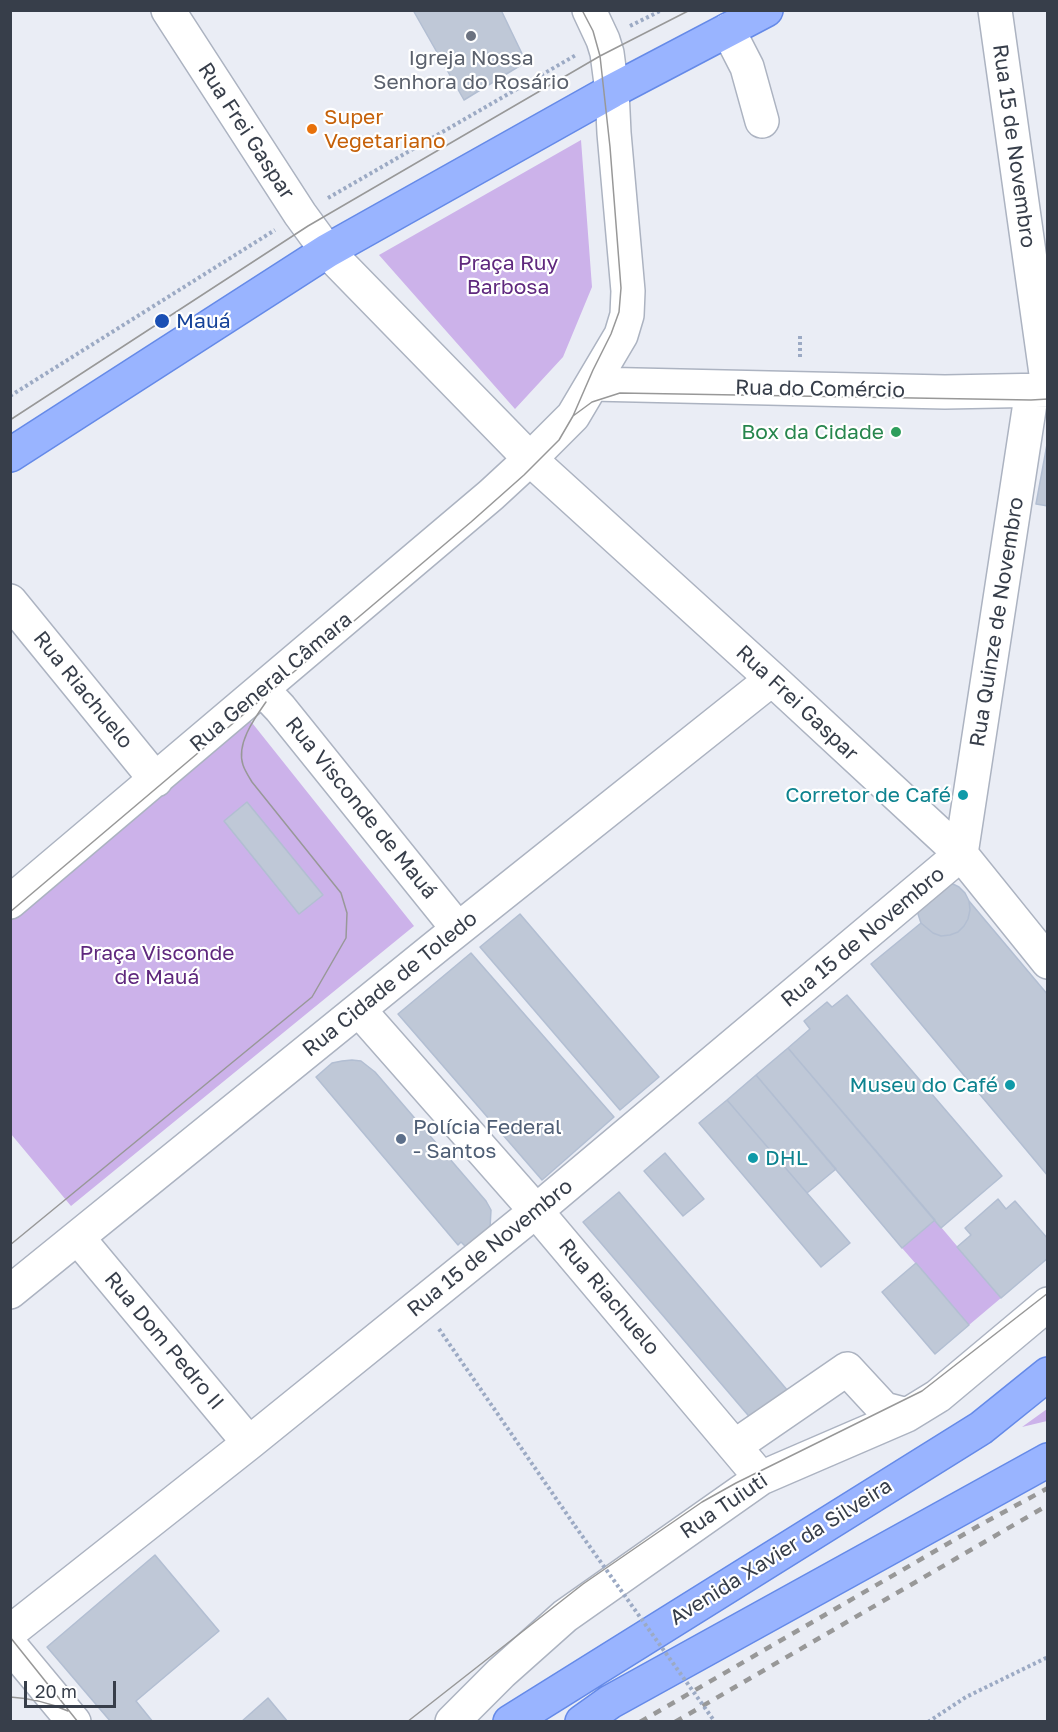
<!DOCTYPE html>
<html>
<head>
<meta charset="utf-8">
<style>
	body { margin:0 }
	#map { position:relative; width:1058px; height:1732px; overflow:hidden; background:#eaedf5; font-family:"Golos Text",sans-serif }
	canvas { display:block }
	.frame { position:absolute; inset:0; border:12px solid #373e4a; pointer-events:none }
	.scale { position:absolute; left:24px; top:1681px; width:92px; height:27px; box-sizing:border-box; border:3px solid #373e4a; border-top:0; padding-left:8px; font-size:18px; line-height:21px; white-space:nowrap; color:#373e4a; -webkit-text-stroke:4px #fff; paint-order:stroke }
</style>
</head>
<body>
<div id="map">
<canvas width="1058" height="1732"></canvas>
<div class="frame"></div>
<div class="scale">20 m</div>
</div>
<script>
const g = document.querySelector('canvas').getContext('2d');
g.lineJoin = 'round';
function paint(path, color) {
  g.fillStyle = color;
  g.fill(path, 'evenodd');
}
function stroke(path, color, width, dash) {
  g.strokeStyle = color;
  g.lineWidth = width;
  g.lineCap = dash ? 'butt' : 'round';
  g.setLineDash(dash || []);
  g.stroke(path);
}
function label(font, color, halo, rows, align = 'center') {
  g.font = font + ' "Golos Text",sans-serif';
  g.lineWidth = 4.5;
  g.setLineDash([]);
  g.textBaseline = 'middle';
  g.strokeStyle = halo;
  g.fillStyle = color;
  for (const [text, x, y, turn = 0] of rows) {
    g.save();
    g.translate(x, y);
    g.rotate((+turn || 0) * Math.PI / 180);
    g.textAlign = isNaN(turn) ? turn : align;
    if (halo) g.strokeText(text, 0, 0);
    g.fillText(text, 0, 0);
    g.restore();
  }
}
const green = new Path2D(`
	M581,140L592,287L563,357L515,409L379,255Z
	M249,719L414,926L71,1206L11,1134L10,913Z
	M935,1220L1001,1298L969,1325L902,1248Z
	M1047,1409V1421L1022,1427Z`);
const building = new Path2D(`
	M413,10H501L526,62L464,100Z
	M1048,439V506L1036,504Z
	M247,802L323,895L299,914L224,821Z
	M951,883L959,887L965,893L969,901L970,910L968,919L964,926L958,932L950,935L941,936L933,933L921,923L918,914V905Z
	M969,901L1048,995V1176L871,964L921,923L933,933L941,936L950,935L958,932L964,926L968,919L970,910Z
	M520,914L659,1077L620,1110L480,947Z
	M471,953L614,1117L542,1180L398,1014Z
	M847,995L1002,1176L941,1228L788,1048L810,1029L804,1021L827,1002L832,1007Z
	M788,1048L935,1220L902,1248L756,1075Z
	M352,1060L361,1061L375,1072L486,1201L491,1210L490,1228L470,1251L461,1242L458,1245L316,1077L332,1063L342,1061Z
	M756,1075L836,1169L807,1193L727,1100Z
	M727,1100L850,1243L821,1267L699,1123Z
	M665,1153L704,1199L683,1216L644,1171Z
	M619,1192L788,1391L753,1421L583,1222Z
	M998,1199L1006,1209L1015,1201L1048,1239V1258L1001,1298L957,1247L971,1235L965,1228Z
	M916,1263L969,1325L935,1354L882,1292Z
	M155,1555L219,1631L136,1701L153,1722H111L47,1647Z
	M268,1698L288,1722H241Z`);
const path = new Path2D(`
	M630,26L662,10
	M328,198L576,55
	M800,357V333
	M10,396L275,230
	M439,1329L575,1526
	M928,1722L966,1697L1048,1657`);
const minor = new Path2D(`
	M168,10L300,214L327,251L530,459L772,679L961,854L1048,962
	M995,10L1048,388
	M728,30L747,67L762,121
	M592,384L945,392L1048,390
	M10,601L156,780
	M262,689L280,708L458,929
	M10,902L491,495L530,459L573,416L621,335L627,315L628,291L614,133L612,91L607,53L603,40L589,10
	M359,1010L536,1211L761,1478
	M78,1238L249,1443
	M10,1292L437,946L772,679
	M735,1446L847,1369L884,1409L907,1415
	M10,1632L249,1443L536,1211L961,854L1032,390
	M10,1645L74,1722
	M452,1722L501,1673L565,1616L761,1478L907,1415L938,1396L1048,1304`);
const major = new Path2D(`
	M10,455L327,251L612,91L766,10
	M510,1722L981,1428L1048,1374
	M582,1722L610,1702L1048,1460`);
const tram = new Path2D(`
	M573,416L592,402L620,393L1031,400L1048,399
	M10,420L308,226L600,56L690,10
	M10,912L471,522L524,475L559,440L573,416L593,370L611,334L619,312L621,288L610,147L600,56L593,31L582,10
	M10,1245L312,997L346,938L347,913L341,893L252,782C249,777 245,771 243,765C236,744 254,719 266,702
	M10,1637L78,1722
	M10,1697C31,1698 50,1703 68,1711
	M407,1722L583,1584L702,1502L736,1483L922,1391L1048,1293`);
const rail = new Path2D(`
	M640,1722L980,1525L1048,1488
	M675,1722L1048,1505`);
const pathBridge = new Path2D(`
	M575,1526L715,1722`);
const markers = [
	[471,36,6,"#6b7280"],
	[312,129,6,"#e8710a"],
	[162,321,8,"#1a4fb4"],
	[896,432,6,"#2e9e5b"],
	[963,795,6,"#0f9aa8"],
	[1010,1085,6,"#0f9aa8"],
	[401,1139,6,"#5c6f8a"],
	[753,1158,6,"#0f9aa8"]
];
const worshipNames = [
	["Igreja Nossa",471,58],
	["Senhora do Rosário",471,82]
];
const foodNames = [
	["Super",324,117],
	["Vegetariano",324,141]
];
const streetNames = [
	["Rua Frei Gaspar",246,131,57],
	["Rua 15 de Novembro",1014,146,82],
	["Rua do Comércio",820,389,1],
	["Rua Quinze de Novembro",997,622,-81],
	["Rua General Câmara",271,682,-40],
	["Rua Riachuelo",83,690,51],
	["Rua Frei Gaspar",797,703,43],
	["Rua Visconde de Mauá",361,808,51],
	["Rua 15 de Novembro",863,937,-40],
	["Rua Cidade de Toledo",390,984,-39],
	["Rua 15 de Novembro",490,1248,-39],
	["Rua Riachuelo",609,1297,50],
	["Rua Dom Pedro II",164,1341,50],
	["Rua Tuiuti",724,1506,-34],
	["Avenida Xavier da Silveira",781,1552,-32]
];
const parkNames = [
	["Praça Ruy",508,263],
	["Barbosa",508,287],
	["Praça Visconde",157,953],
	["de Mauá",157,977]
];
const transitNames = [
	["Mauá",176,321]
];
const leisureNames = [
	["Box da Cidade",884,432]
];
const cultureNames = [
	["Corretor de Café",951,795],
	["Museu do Café",998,1085],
	["DHL",765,1158,"left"]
];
const serviceNames = [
	["Polícia Federal",413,1127],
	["- Santos",413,1151]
];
paint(green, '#ccb2ea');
paint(building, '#bfc8d7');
stroke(building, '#b2bed2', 1.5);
stroke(minor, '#acb3c1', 36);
stroke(major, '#658ae8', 36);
stroke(path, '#9caac4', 4, [3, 3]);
stroke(minor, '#fff', 33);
stroke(major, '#99b4ff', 33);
stroke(tram, '#989898', 1.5);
stroke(rail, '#989898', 4.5, [8, 8]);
stroke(pathBridge, '#9caac4', 4, [3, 3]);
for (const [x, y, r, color] of markers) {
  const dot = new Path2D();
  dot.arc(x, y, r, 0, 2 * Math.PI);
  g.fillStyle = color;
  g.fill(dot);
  stroke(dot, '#fff', 2);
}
label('21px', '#5b616d', '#fff', worshipNames);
label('21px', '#c56008', '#fff', foodNames, 'left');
label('21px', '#373e4a', '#fff', streetNames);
label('21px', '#5f287e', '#fff', parkNames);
label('21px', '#164399', '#fff', transitNames, 'left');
label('21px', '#27864d', '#fff', leisureNames, 'right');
label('21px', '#0d838f', '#fff', cultureNames, 'right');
label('21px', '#4e5e75', '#fff', serviceNames, 'left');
</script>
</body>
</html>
